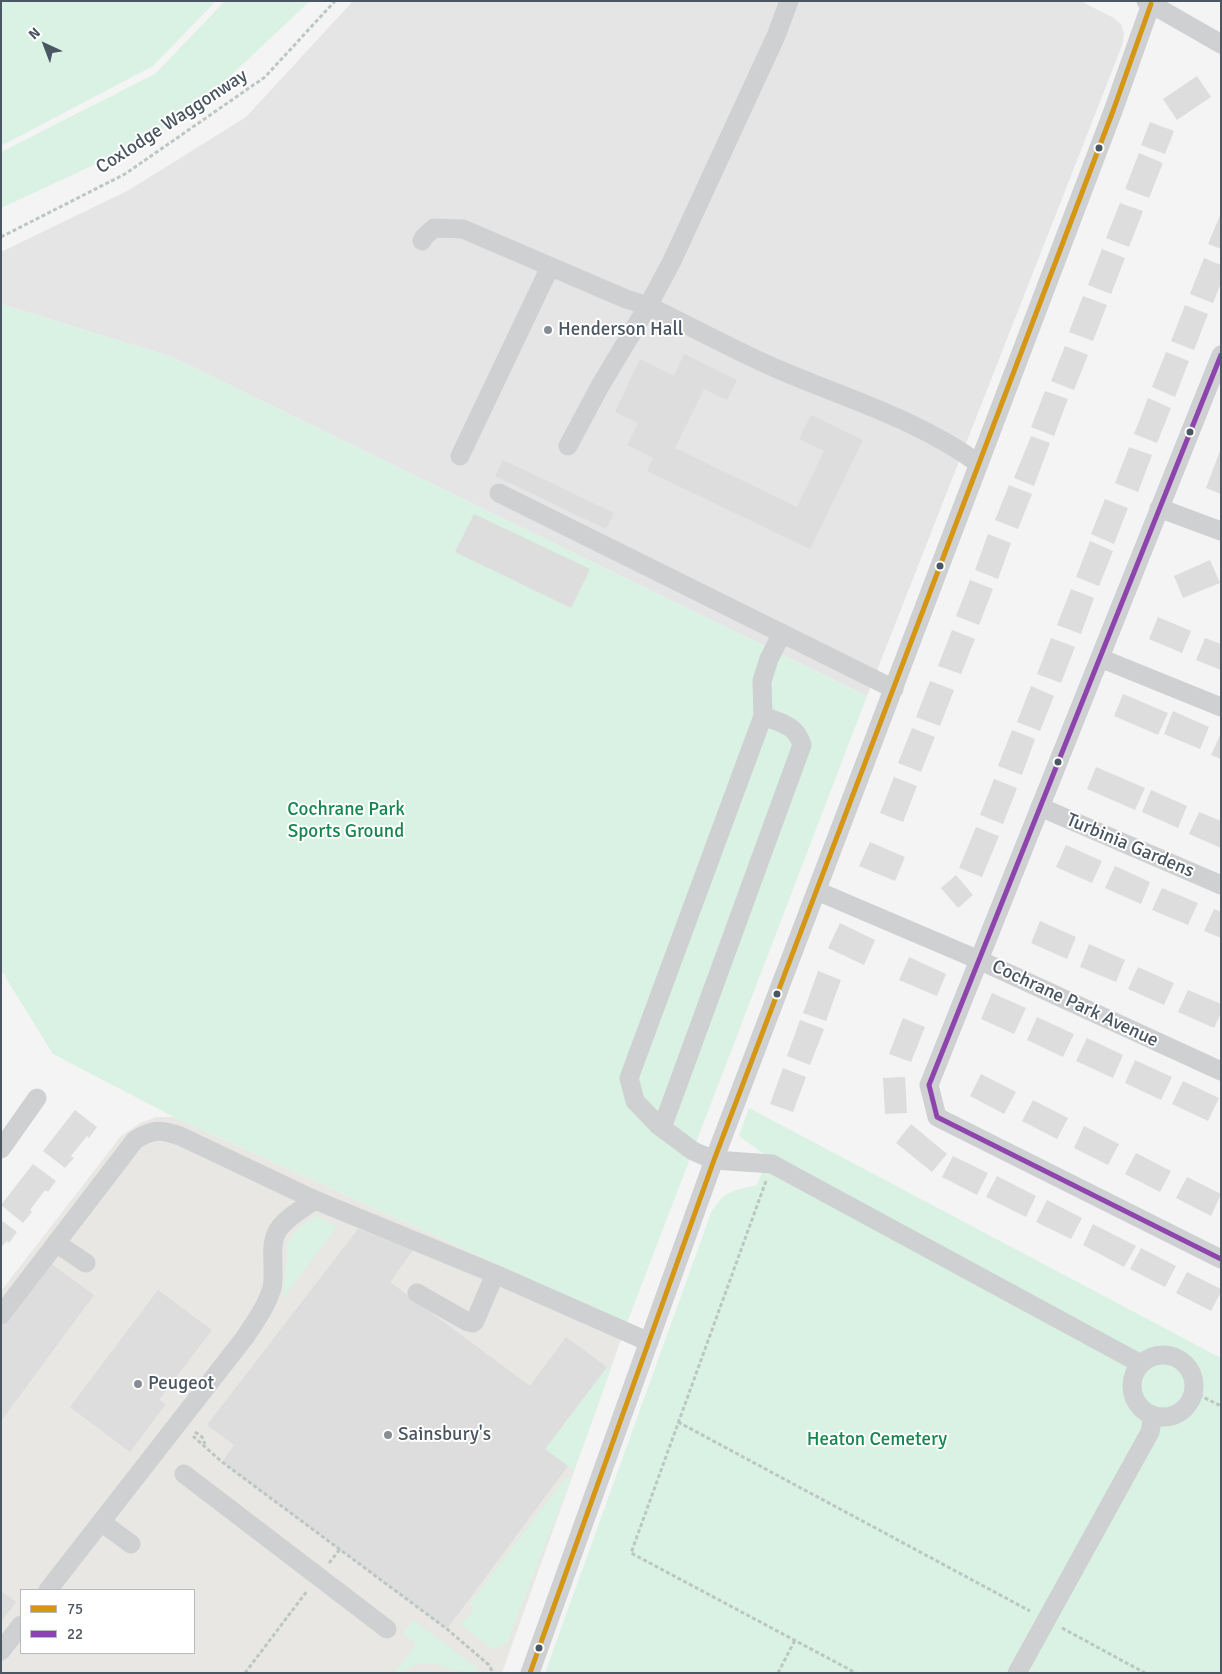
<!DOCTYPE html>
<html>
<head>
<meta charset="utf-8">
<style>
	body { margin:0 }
	#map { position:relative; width:1222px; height:1674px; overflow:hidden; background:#f4f4f4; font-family:Signika,sans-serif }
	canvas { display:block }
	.frame { position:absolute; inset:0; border:2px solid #4a5661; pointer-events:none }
	.legend { position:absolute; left:20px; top:1589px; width:175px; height:65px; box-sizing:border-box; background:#fff; border:1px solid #b7bbc0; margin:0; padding:6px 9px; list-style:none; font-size:15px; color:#4a5661 }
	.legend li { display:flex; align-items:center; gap:10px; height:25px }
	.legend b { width:25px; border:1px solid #b7bbc0 }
	.north { position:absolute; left:20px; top:20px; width:50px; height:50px; -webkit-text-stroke:4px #fff; paint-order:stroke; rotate:317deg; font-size:14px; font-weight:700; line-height:20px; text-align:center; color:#4a5661 }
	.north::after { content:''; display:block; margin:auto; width:18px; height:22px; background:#4a5661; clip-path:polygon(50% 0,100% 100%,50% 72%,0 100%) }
</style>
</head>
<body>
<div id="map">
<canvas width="1222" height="1674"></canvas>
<div class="frame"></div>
<ul class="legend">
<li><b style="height:6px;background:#d49613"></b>75</li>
<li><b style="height:6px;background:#8e44ad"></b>22</li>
</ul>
<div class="north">N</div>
</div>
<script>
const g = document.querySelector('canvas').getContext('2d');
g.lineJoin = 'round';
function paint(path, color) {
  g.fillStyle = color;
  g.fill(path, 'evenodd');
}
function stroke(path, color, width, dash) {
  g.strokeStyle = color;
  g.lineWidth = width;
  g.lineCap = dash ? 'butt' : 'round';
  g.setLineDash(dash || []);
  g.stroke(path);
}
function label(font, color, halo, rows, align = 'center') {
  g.font = font + ' Signika,sans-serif';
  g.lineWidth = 4;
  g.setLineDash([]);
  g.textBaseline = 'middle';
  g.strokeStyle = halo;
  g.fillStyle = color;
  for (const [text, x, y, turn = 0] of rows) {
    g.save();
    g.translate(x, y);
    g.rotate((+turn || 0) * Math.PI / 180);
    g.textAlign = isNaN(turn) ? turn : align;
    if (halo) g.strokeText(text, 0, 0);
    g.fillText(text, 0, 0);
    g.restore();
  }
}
const commercial = new Path2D(`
	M157,1117H174L627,1323L502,1673H1V1291L121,1136L140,1123ZM21,1590H194V1653H21Z`);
const education = new Path2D(`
	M353,1H1080L1114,18L1121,24L1124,33L1123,43L867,696L172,357L1,304V252L129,190L246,117Z`);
const green = new Path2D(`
	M1,1H216L153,66L1,146Z
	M225,1H310L191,113L124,151L1,208V152L155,74Z
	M1,304L172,357L867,696L627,1323L174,1117L53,1054L1,970Z
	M749,1108L1221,1358V1673H545L711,1213C724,1190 733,1191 757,1185L768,1157L739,1136Z
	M315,1216L337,1227L283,1298L287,1260V1245L296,1230Z
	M607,1367L611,1369L574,1471L545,1449Z
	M567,1476L571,1479L507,1643L492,1649L461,1625L474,1609L469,1604Z
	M413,1620L477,1668L475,1673L454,1670L435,1664H417L400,1673H394L416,1644L403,1633Z`);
const building = new Path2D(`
	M1197,76L1211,97L1177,120L1163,99Z
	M1150,122L1174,131L1165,154L1141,145Z
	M1139,153L1163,163L1149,198L1125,189Z
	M1120,203L1143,211L1129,247L1106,238Z
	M1221,213V249L1208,244Z
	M1102,249L1125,258L1111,294L1088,285Z
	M1204,258L1221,265V283L1213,303L1190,294Z
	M1083,296L1107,305L1093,341L1069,332Z
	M1185,305L1208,314L1194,350L1171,341Z
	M1065,346L1088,355L1074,390L1051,381Z
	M1166,352L1189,361L1175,397L1152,387Z
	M684,354L737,380L727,400L704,389L675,448L797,507L824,451L799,439L811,415L863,440L810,549L647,471L653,458L627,445L638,423L615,412L640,359L674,376Z
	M1045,391L1068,399L1054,436L1031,427Z
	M1148,398L1171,408L1157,443L1134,434Z
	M1031,436L1050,443L1034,486L1014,478Z
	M1129,447L1152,455L1138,492L1115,483Z
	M1221,448V494L1206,488Z
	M503,460L614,513L606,529L495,476Z
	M1009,485L1032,494L1018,529L995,520Z
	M1105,499L1128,508L1114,544L1091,534Z
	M474,514L590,569L571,608L455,552Z
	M988,534L1011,543L998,579L975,570Z
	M1090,541L1113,551L1099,586L1076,577Z
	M1210,560L1220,583L1183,598L1174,576Z
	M970,580L993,589L979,625L956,616Z
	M1071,589L1094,598L1081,634L1057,625Z
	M1158,617L1191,631L1182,653L1149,639Z
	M952,630L975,639L961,674L938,666Z
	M1051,638L1075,647L1061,683L1037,674Z
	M1205,638L1221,644V670L1196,660Z
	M930,681L954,690L940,726L916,717Z
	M1031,686L1054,696L1040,731L1017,722Z
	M1123,694L1168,713L1158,735L1114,716Z
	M1173,711L1209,727L1200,749L1164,734Z
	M912,728L935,737L921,772L898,763Z
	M1012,730L1035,739L1022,775L998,766Z
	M1221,733V759L1211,755Z
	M1096,767L1145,788L1135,810L1087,789Z
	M894,777L917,786L903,822L880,813Z
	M994,779L1017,788L1003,824L980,815Z
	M1151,790L1187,806L1178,828L1142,812Z
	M1199,812L1221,821V848L1189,834Z
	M976,827L999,836L982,877L959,868Z
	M870,842L905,857L895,881L859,866Z
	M1066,845L1102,861L1092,883L1056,867Z
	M1115,866L1150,882L1141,904L1105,888Z
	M956,875L973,895L958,908L941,888Z
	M1162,888L1198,903L1188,925L1152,910Z
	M1214,909L1221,912V938L1204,931Z
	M1040,921L1076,937L1067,959L1031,943Z
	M840,923L875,940L864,965L828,948Z
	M1089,944L1125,960L1116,982L1080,967Z
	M909,957L946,974L937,996L899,980Z
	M1138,967L1174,983L1164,1005L1128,989Z
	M818,971L841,980L826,1021L803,1013Z
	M1188,990L1221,1004V1013L1214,1028L1178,1012Z
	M992,993L1026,1008L1014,1034L981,1019Z
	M1037,1017L1074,1034L1063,1057L1027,1040Z
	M903,1018L925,1027L911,1062L889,1054Z
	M800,1020L824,1029L810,1065L787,1056Z
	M1087,1038L1123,1055L1113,1078L1076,1061Z
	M1135,1060L1172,1077L1161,1100L1125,1083Z
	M783,1068L806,1077L793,1112L770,1104Z
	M981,1074L1016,1092L1004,1114L970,1096Z
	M905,1077L907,1113L885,1114L883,1078Z
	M1183,1081L1219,1098L1208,1121L1172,1104Z
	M1033,1100L1068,1118L1057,1139L1022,1121Z
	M75,1110L97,1127L89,1138L87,1136L71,1156L74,1158L65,1168L43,1151Z
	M911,1124L947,1154L932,1172L896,1143Z
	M1084,1126L1119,1144L1108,1165L1074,1148Z
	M1136,1153L1171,1171L1160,1192L1125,1174Z
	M953,1156L988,1173L977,1195L942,1177Z
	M33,1164L56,1181L48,1192L45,1190L30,1210L32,1212L23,1223L1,1205Z
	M997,1176L1036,1196L1026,1217L986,1197Z
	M1187,1177L1221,1194L1211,1216L1176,1198Z
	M1047,1200L1082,1218L1071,1239L1036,1222Z
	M1,1220L17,1232L9,1243L7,1241L1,1247Z
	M1093,1224L1136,1246L1124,1267L1083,1245Z
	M358,1229L413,1250L390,1282L530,1386L566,1337L607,1367L545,1449L568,1466L447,1629L222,1462L234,1445L207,1425Z
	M1141,1248L1176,1266L1165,1287L1130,1269Z
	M49,1262L94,1295L1,1421V1327Z
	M1187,1272L1221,1289V1292L1211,1311L1176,1293Z
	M158,1290L212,1330L159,1400L166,1404L130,1452L70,1407Z
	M1,1591L16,1602L1,1622Z`);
const path = new Path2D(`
	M1,237L125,174L265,77L335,1
	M766,1181L631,1553L856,1673
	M1193,1392L1221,1406
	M678,1422L1030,1611
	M195,1432L202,1437L205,1444
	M193,1438L194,1437L222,1462L447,1629L489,1665L493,1673
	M329,1563L340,1549
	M1062,1628L1145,1673
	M245,1673L307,1591
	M778,1673L795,1640`);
const minor = new Path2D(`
	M1146,1L1221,44
	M422,241L424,237L434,228L463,229L626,299L648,306L672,261L776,36L789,1
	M1221,355L929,1085L937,1117L1221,1259
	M568,446L600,386L648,306C693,327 737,352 782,371C848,399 921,421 979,464
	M460,456L550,267
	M499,493L894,689
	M1159,508L1221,531
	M782,633L769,659L762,681L763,716L629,1078L635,1101L658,1125L693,1151L714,1160L772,1164L1141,1364
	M1100,658L1221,707
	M1040,807L1221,885
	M817,891L979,960L1221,1071
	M662,1128L802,745C796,725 781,723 763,716
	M1,1149L37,1098
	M56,1243L86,1263
	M417,1293L466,1321L473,1323L475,1321L495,1274
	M1,1315L135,1140C153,1129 160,1129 180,1136L315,1200L495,1274L649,1342
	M1132 1386a31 31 0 1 1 62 0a31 31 0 1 1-62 0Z
	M184,1474L387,1629
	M101,1522L131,1544
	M48,1590L246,1336C256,1320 267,1306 272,1288C276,1270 268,1246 278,1230C286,1218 303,1208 315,1200
	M1,1651L21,1625
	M530,1673L714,1160L1113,111L1151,4
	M1017,1673L1150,1432L1153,1415`);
const bus1 = new Path2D(`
	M530,1673L714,1160L1113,111L1151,4`);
const bus2 = new Path2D(`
	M1221,355L929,1085L937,1117L1221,1259`);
const markers = [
	[1099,148,4.5,"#4a5661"],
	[548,330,5,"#868d94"],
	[1190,432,4.5,"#4a5661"],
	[940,566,4.5,"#4a5661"],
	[1058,762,4.5,"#4a5661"],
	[777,994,4.5,"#4a5661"],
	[138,1384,5,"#868d94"],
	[388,1435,5,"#868d94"],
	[539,1648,4.5,"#4a5661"]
];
const streetNames = [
	["Coxlodge Waggonway",172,122,-33],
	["Turbinia Gardens",1130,846,23],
	["Cochrane Park Avenue",1075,1004,25]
];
const poiNames = [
	["Henderson Hall",558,330],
	["Peugeot",148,1384],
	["Sainsbury's",398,1435]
];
const parkNames = [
	["Cochrane Park",346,810],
	["Sports Ground",346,832],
	["Heaton Cemetery",877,1440]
];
paint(commercial, '#e8e7e3');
paint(education, '#e6e5e6');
paint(green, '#d9f2e3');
paint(building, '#ddddde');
stroke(path, '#bcc7c4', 3, [4, 2.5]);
stroke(minor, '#ced0d2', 19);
stroke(bus1, '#d49613', 5);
stroke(bus2, '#8e44ad', 5);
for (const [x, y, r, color] of markers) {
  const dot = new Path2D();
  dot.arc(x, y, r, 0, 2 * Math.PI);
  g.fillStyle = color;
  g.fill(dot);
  stroke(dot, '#fff', 2);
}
label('19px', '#4a5661', '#fff', streetNames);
label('19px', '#4a5661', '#fff', poiNames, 'left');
label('19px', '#17864f', '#fff', parkNames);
</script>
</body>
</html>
